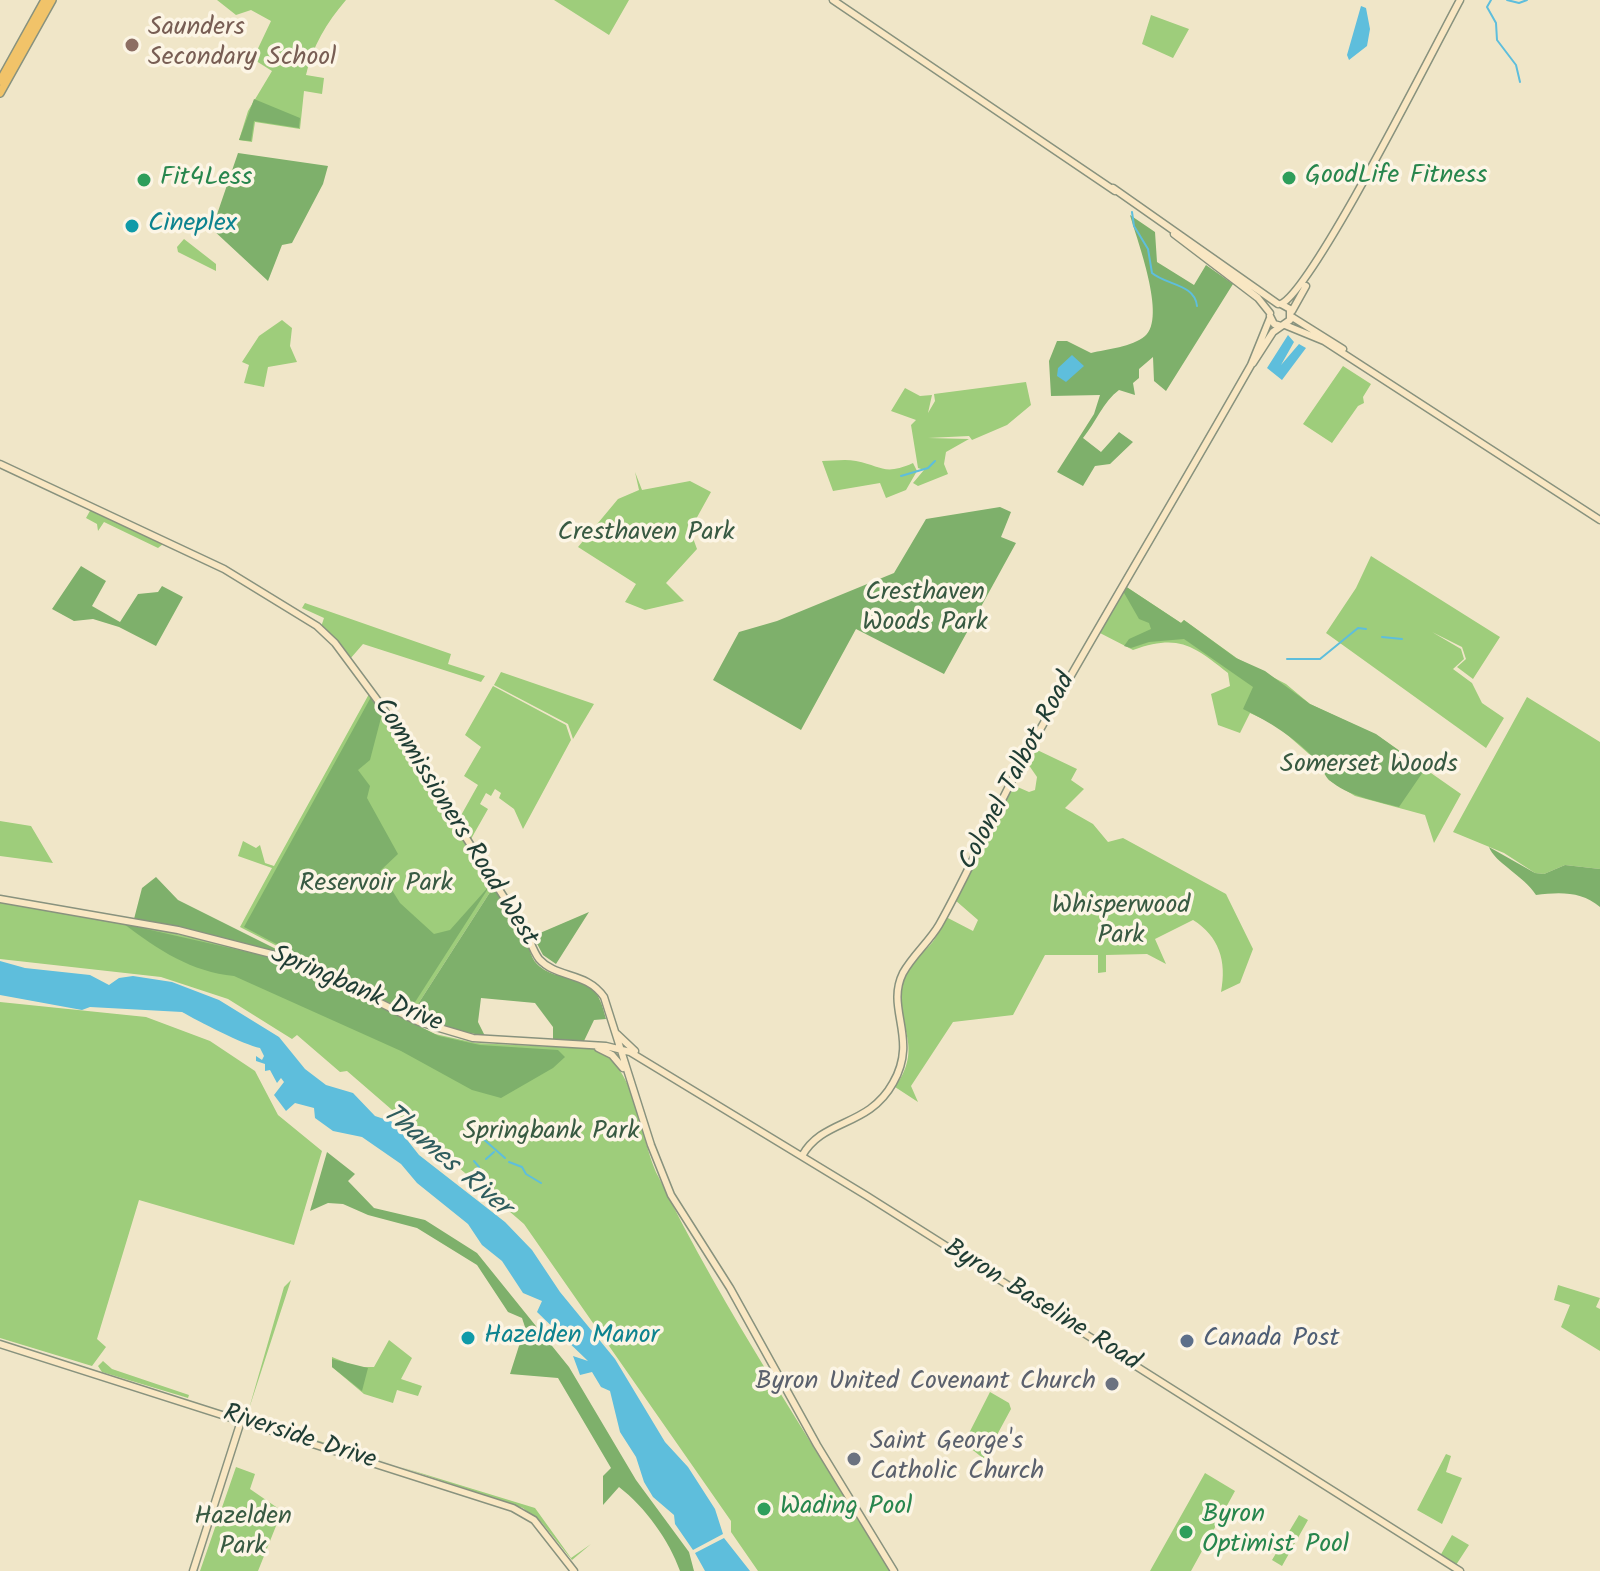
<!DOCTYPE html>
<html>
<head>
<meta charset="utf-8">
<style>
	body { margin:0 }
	canvas { display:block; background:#f0e6c8 }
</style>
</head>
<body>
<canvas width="1600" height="1571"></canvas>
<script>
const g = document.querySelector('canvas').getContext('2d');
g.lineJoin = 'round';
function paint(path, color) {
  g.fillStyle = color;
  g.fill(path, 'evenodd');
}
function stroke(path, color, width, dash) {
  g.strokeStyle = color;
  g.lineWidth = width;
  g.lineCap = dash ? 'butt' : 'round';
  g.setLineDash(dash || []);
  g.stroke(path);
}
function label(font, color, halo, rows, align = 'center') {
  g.font = font + ' Kalam,sans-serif';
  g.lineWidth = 7;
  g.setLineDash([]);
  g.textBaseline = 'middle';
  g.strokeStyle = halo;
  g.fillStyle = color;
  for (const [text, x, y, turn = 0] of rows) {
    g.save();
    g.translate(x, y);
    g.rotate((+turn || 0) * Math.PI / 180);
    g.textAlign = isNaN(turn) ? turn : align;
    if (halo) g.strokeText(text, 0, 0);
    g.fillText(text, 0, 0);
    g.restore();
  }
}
const green = new Path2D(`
	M217,0H346C327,22 312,47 306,75L324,78L322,94L304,91L300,129L255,122L252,142L239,140L248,111L272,71L253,59L271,21L251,10L236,15Z
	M554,0H629L609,35Z
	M1151,15L1189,29L1173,58L1142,44Z
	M184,239L216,264V271L178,252L177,247Z
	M282,320L292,328L290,346L297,362L268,367L264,387L244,383L249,365L242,362L259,336Z
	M1343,366L1371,384L1363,397L1364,403L1358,406L1332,443L1303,424Z
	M1026,382L1031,405L1007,425L972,440L969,436L928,438L969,439L946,452L944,464L948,474L918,486L913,483L924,470L918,468L911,425L916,420L891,411L905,388L920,396L932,395L928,413L935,401L934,394Z
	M822,461C833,461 845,459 856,461C882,466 884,476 913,463L917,471L906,490L886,498L880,483L833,491Z
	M635,472L642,490L690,481L711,492L690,530L697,549L666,583L684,601L645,610L625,602L636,584L578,547L618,499L639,490Z
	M91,509L162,541L163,544L158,548L104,522L98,531L97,524L86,518Z
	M1371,556L1500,637L1473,679L1457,667L1466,659L1462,647L1432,632L1461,649L1464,659L1453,669L1472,683L1482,703L1504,718L1486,748L1326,633L1356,588Z
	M1125,586L1181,623L1184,620L1238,659L1286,684L1310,704L1378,736L1461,794L1434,843L1425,815L1355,796L1329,780L1317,761L1276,725L1250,713L1240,733L1218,725L1211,694L1230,686L1228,673C1192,645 1179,634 1133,650L1098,632Z
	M305,603L451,654L448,664L485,676L481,682L363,644L350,659L321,627L324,618L302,608Z
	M501,672L594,704L573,739L568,724L494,685Z
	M493,686L566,725L571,740L523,829L514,809L499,798L501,793L495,789L491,796L486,793L480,804L488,809L471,839L459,819L478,785L464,776L481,747L465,735Z
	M369,694L494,886L411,1015L240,927L272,868L238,856L243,841L256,848L260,845L265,863L274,866Z
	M1527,697L1600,742V869L1565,865L1544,874L1535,873L1504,853L1453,832Z
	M1033,748L1077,769L1071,780L1084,789L1065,808L1093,824L1108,842L1123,838L1226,894L1253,949L1240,983L1221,992C1227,961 1219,936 1193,920L1155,939L1166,964L1147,954L1106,955V972L1098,973V955H1045L1013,1015L953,1022L911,1086L918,1102L895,1087C928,1042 889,1020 903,979C908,963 925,953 934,940C939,933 942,924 946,917L973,931L978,920L955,900L1013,785L1029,792L1035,790L1037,777L1026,761Z
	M0,821L31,826L53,863L0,856Z
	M0,902L135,924L283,959L435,1034L476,1043L596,1049C638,1069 639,1137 658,1176C725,1313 812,1441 890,1571H758L731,1532V1521L524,1224L347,1071L340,1072L297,1035L292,1039L228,999L161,977L0,959Z
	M0,1002L146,1017L210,1041L255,1071L278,1115L322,1151L294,1245L139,1200L97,1339L106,1347L92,1366L0,1338Z
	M291,1280L246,1418L396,1465L246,1419L284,1287Z
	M1558,1285L1600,1298L1596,1307L1600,1309V1351L1561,1327L1570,1305L1554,1300Z
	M389,1340L412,1358L401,1379L422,1386L418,1396L397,1390L393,1403L364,1394L332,1367V1357L357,1367H374Z
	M103,1361L112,1369L189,1395L188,1398L102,1372L98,1366Z
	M990,1392L1009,1403L1011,1409L984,1459L964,1443Z
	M1446,1454L1451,1456L1446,1472L1462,1478L1442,1524L1417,1510Z
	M236,1467L255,1474L250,1489L282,1511L258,1571H200Z
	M401,1467L535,1508L571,1558L591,1544L572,1560L542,1523L523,1508Z
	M1205,1473L1235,1491L1191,1571H1150Z
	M1299,1515L1308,1520L1282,1566L1272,1560Z
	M1452,1535L1469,1545L1456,1565L1440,1556Z`);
const forest = new Path2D(`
	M254,99L300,118L299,128L254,121L251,141L239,140Z
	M238,153L328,166L323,184L292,243L282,245L268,281L212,229Z
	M1130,215L1155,232L1157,262L1194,285L1206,265L1233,284L1166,391L1154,381L1153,357L1139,369V378L1133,383L1135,395L1119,390C1103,402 1096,422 1083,438L1101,452L1119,432L1133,442L1110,464L1095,466L1083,486L1057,472L1094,414L1100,395L1051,396L1049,361L1057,341H1067L1091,353C1107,349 1132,347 1145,336C1167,318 1137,240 1130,215Z
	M1000,507L1011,512L1001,537L1016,543L944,674L856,629L801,730L713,680L739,632L777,621L894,573L926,519Z
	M81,566L106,581L92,606L120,622L138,594L158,592L162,586L183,597L156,646L119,627L93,619L74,621L52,609Z
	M1125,586L1181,623L1184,620L1236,658L1265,671L1310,704L1376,734L1425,769L1399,807C1376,801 1348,796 1329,780C1324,775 1321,765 1315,759C1294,737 1270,722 1243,709L1253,687L1184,639L1149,642L1131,648L1124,646L1129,639L1151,629L1149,623L1139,619L1123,591Z
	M371,697L382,714L370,760L358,770L370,786L367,798L398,854L380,871L400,903L434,934L450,930L491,884L408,1013L244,927Z
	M1489,847L1535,873L1544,874L1565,865L1600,869V907C1582,891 1559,892 1536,895C1524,876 1494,862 1489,847Z
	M156,877L178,900L284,953L134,919L142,888Z
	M494,886C504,902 517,918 525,935C529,945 530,957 537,964C562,989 593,960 606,1019L594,1020L584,1041L553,1039V1027L535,1003L481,998L478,1022L485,1036L445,1028L411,1015Z
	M589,912L556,964L543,955L533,936Z
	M124,924L283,960L439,1036L480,1045L558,1050L565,1057L553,1068L501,1098L472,1090L401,1051L234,976C192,972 158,950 124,924Z
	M327,1152L355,1174L348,1181L374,1208L425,1220L477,1253L569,1367L636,1480L689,1552L694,1571H680C669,1540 645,1507 619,1487L603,1505V1476L611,1468L558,1378L510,1374L525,1327L522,1318L508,1312L477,1265L417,1228L368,1215L343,1204L328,1203L310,1211Z
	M332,1359L368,1368L362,1391L332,1367Z`);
const water = new Path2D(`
	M1361,6L1366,8L1370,29L1367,46L1349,60L1347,55Z
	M1288,335L1294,342L1281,365L1299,344L1306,348L1282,380L1267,368Z
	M1072,355L1084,366L1066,382L1057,376L1058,368Z
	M0,961L25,968L90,975L109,985L119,978L133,976L172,982L219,1000L279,1037L305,1069L326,1085L353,1093L375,1116L393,1122L419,1155L505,1222L532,1250L560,1292L615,1359L665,1442L688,1467L715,1509L723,1534L693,1550L675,1524L674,1515L653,1497L644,1482L636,1457L620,1432L610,1391L601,1387L592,1372L580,1375L573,1356L588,1361L537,1312L542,1301L523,1293L502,1261L482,1245L468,1224L417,1183L401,1164L362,1137L333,1131L315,1118L314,1108L295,1103L286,1111L274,1095L284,1082L281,1078L277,1083L270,1070L265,1071V1064L256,1061V1056L262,1060L264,1056L260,1048C244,1045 198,1021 182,1012L90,1007L82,1010L0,995Z
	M724,1538L750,1571H705L695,1553Z`);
const stream = new Path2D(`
	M1491,0L1487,7L1496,23L1497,40L1516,65L1520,82
	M1507,0L1519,3L1527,0
	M1132,212L1134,226L1148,249L1152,273C1166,285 1195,284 1197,306
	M901,476L928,468L935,461
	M1382,637L1402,639
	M1287,659H1320L1358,628L1366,629
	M481,1137L505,1158
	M486,1159L494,1152
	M474,1161L479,1167
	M509,1162L522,1167L526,1174L541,1183`);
const secondary = new Path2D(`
	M833,0L1115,191
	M1113,188L1278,304
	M1174,234L1258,298L1270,313
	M1281,304C1314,288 1434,48 1460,0
	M1292,311L1306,286
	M1270,316L1274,324L1281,326
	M1292,317L1343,349
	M1285,325L1324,341L1600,520
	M1253,363L1273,332L1290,320V309L1281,304
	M0,464L224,569L317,626L335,643L381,705L525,930C530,940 533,951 539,959C557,979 586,971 604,997L651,1145L671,1195L730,1288L817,1445L894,1571
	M0,899L178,930L291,959L419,1022L473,1038L606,1046L630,1052L867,1196L1460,1571
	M617,1034L635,1051
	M598,1048L612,1055L623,1068
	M802,1156C823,1118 868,1128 893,1083C919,1038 885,1009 903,973C913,955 929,942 939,925C970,870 994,812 1024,758C1098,626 1176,497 1251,365L1270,318
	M0,1344L513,1508L534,1520L574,1571
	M193,1571L241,1421`);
const primary = new Path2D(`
	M0,81L45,0
	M0,93L52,0`);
const markers = [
	[132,45,8,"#8d6e63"],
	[1289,178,8,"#2e9e5b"],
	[144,180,8,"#2e9e5b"],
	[132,226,8,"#0f9aa8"],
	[468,1338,8,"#0f9aa8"],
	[1187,1341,8,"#5c6f8a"],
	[1112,1384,8,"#6b7280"],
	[854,1459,8,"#6b7280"],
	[764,1509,8,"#2e9e5b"],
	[1186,1532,8,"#2e9e5b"]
];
const educationNames = [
	["Saunders",148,30],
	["Secondary School",148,60]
];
const leisureNames = [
	["GoodLife Fitness",1305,178],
	["Fit4Less",160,180],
	["Wading Pool",780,1509],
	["Byron",1202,1517],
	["Optimist Pool",1202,1547]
];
const cultureNames = [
	["Cineplex",148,226],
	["Hazelden Manor",484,1338]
];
const parkNames = [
	["Cresthaven Park",646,535],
	["Cresthaven",925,595],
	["Woods Park",925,625],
	["Somerset Woods",1369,767],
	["Reservoir Park",376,886],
	["Whisperwood",1121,908],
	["Park",1121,938],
	["Springbank Park",551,1134],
	["Hazelden",243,1519],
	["Park",243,1549]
];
const streetNames = [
	["Colonel Talbot Road",1019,772,-62],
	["Commissioners Road West",454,823,58],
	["Springbank Drive",356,991,23],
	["Byron Baseline Road",1041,1307,32],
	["Riverside Drive",299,1439,18]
];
const serviceNames = [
	["Canada Post",1203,1341]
];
const worshipNames = [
	["Byron United Covenant Church",1096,1384],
	["Saint George's",870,1444,"left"],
	["Catholic Church",870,1474,"left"]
];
const waterNames = [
	["Thames River",445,1162,40]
];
paint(green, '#9ecd7b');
paint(forest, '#7eb06b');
paint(water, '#5ebedc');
stroke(stream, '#5ebedc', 2);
stroke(secondary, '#88927e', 9);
stroke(primary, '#88927e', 10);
stroke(secondary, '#f9e7c3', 6);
stroke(primary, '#f1c369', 7);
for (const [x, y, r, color] of markers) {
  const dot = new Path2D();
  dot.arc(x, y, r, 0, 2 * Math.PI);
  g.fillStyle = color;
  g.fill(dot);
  stroke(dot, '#fcf5e5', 3);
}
label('26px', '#785e54', '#fcf5e5', educationNames, 'left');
label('26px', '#27864d', '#fcf5e5', leisureNames, 'left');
label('26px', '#0d838f', '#fcf5e5', cultureNames, 'left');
label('26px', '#385a42', '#fcf5e5', parkNames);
label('26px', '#1f3d34', '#fcf5e5', streetNames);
label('26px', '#4e5e75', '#fcf5e5', serviceNames, 'left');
label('26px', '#5b616d', '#fcf5e5', worshipNames, 'right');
label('italic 28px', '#2f5d5e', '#fcf5e5', waterNames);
</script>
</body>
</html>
